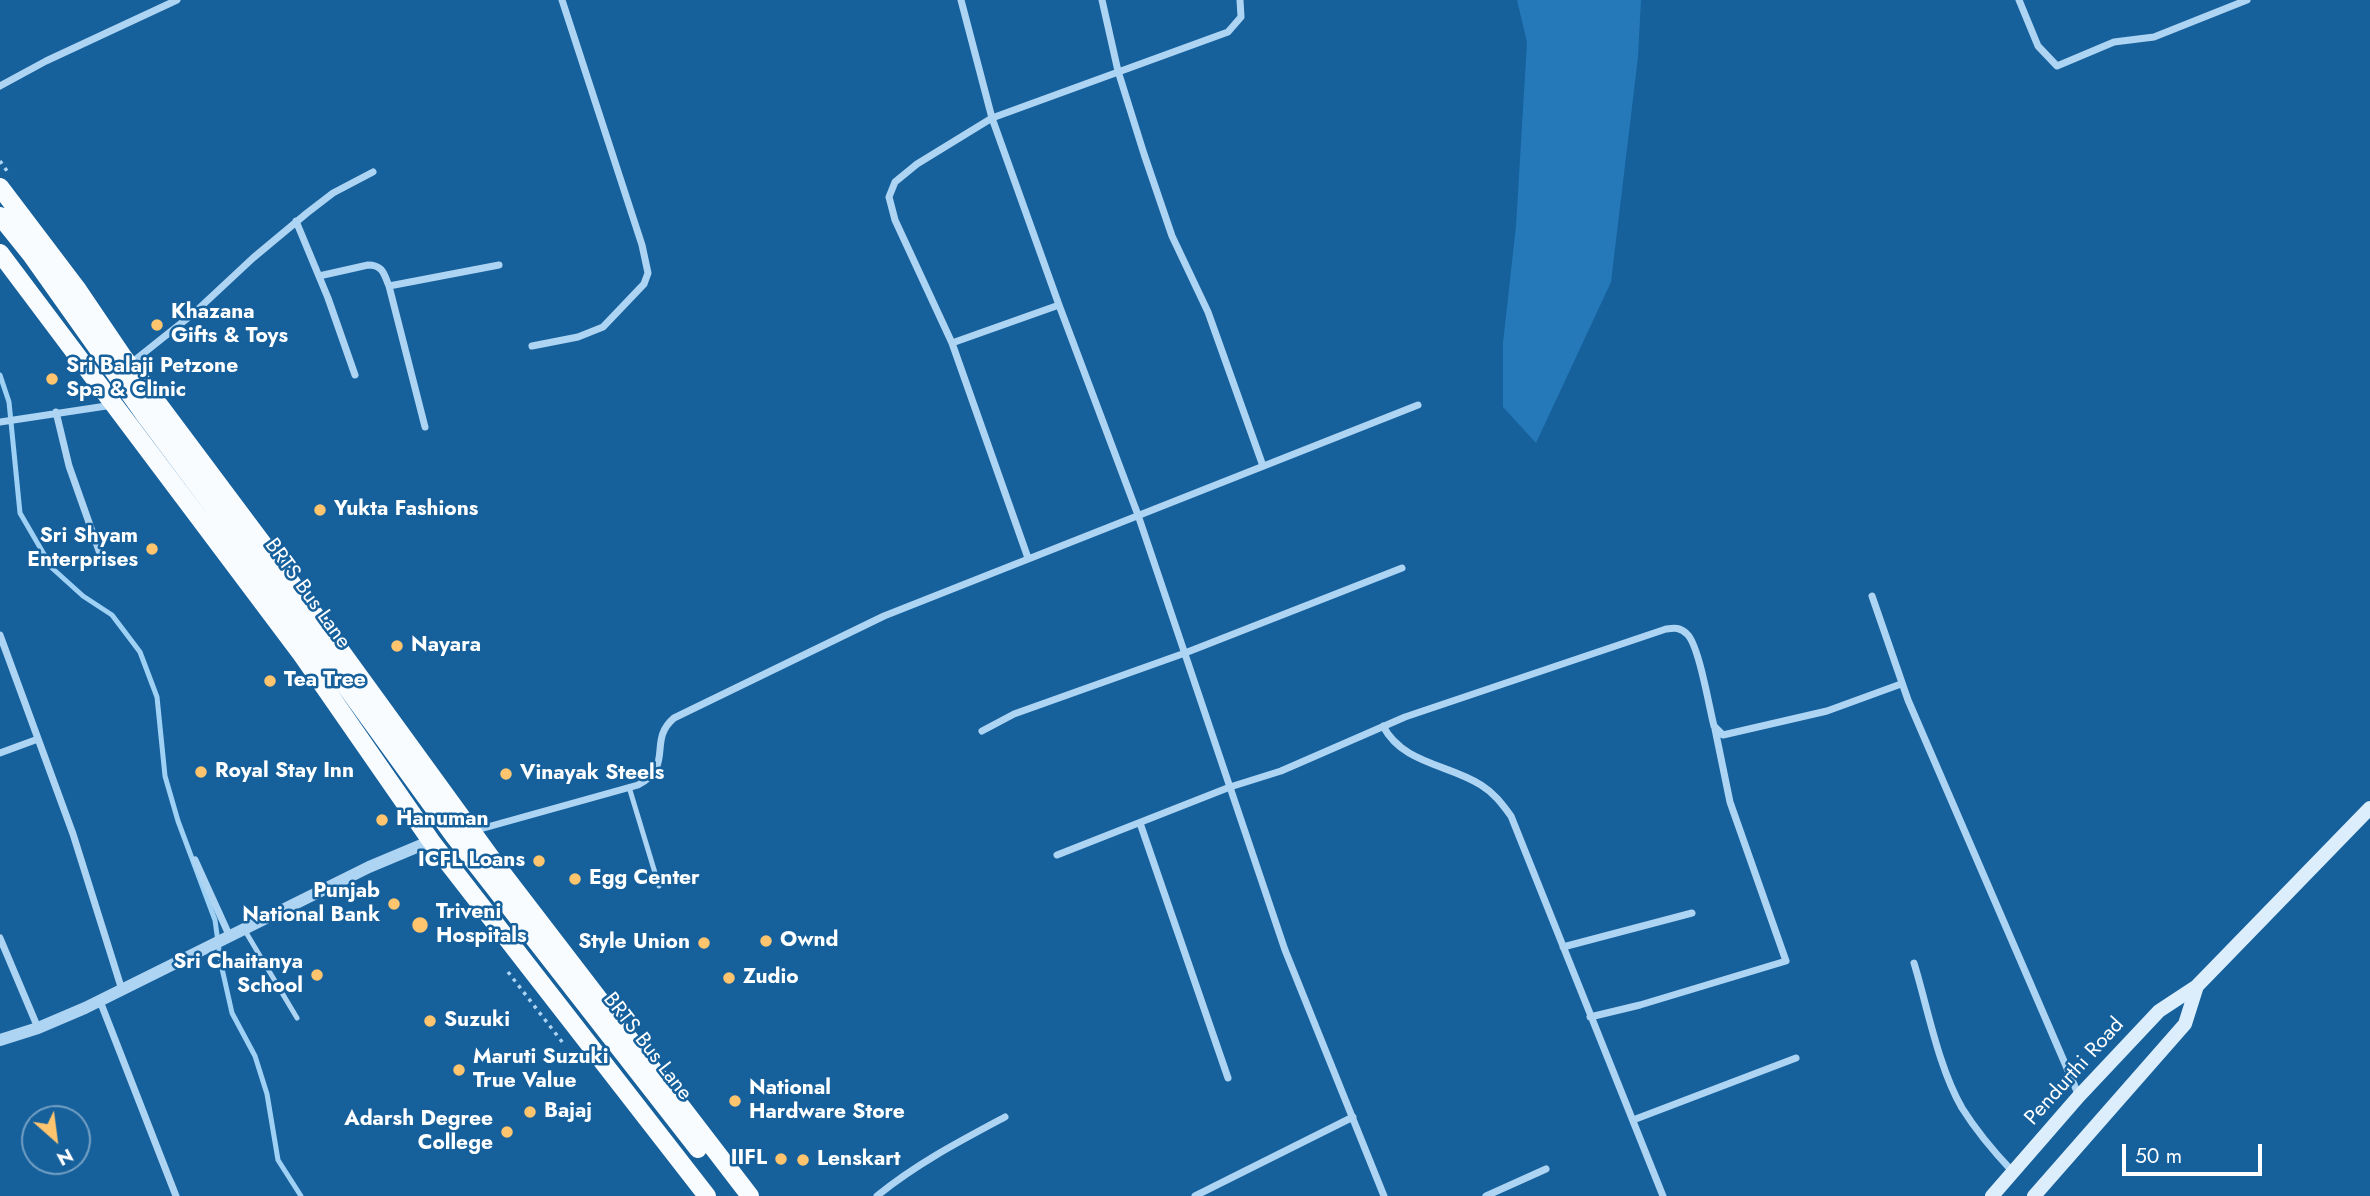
<!DOCTYPE html>
<html>
<head>
<meta charset="utf-8">
<style>
	body { margin:0 }
	#map { position:relative; width:2370px; height:1196px; overflow:hidden; background:#16609c; font-family:Jost,sans-serif }
	canvas { display:block }
	.north { position:absolute; left:21px; top:1105px; width:70px; height:70px; box-sizing:border-box; background:#16609c; border:2px solid #73a0c4; border-radius:50%; rotate:152deg; font-size:19px; font-weight:700; line-height:28px; text-align:center; color:#fff }
	.north::after { content:''; display:block; margin:auto; width:24px; height:32px; background:#ffc56e; clip-path:polygon(50% 0,100% 100%,50% 72%,0 100%) }
	.scale { position:absolute; left:2122px; top:1144px; width:140px; height:32px; box-sizing:border-box; border:4px solid #fff; border-top:0; padding-left:9px; font-size:21px; line-height:24px; white-space:nowrap; color:#fff; -webkit-text-stroke:5px #16609c; paint-order:stroke }
</style>
</head>
<body>
<div id="map">
<canvas width="2370" height="1196"></canvas>
<div class="north">N</div>
<div class="scale">50 m</div>
</div>
<script>
const g = document.querySelector('canvas').getContext('2d');
g.lineJoin = 'round';
function paint(path, color) {
  g.fillStyle = color;
  g.fill(path, 'evenodd');
}
function stroke(path, color, width, dash) {
  g.strokeStyle = color;
  g.lineWidth = width;
  g.lineCap = dash ? 'butt' : 'round';
  g.setLineDash(dash || []);
  g.stroke(path);
}
function label(font, color, halo, rows, align = 'center') {
  g.font = font + ' Jost,sans-serif';
  g.lineWidth = 5;
  g.setLineDash([]);
  g.textBaseline = 'middle';
  g.strokeStyle = halo;
  g.fillStyle = color;
  for (const [text, x, y, turn = 0] of rows) {
    g.save();
    g.translate(x, y);
    g.rotate((+turn || 0) * Math.PI / 180);
    g.textAlign = isNaN(turn) ? turn : align;
    if (halo) g.strokeText(text, 0, 0);
    g.fillText(text, 0, 0);
    g.restore();
  }
}
const green = new Path2D(`
	M1517,0H1641L1638,57L1611,282L1536,443L1503,407V343L1516,226L1527,42Z`);
const stream = new Path2D(`
	M0,375L9,402L20,513L52,568L83,596L112,615L140,652L157,697L165,776L178,821L215,920L221,964L232,1013L255,1056L267,1094L278,1160L301,1196`);
const path = new Path2D(`
	M0,161L7,171
	M508,972L563,1043`);
const service = new Path2D(`
	M629,787L659,886
	M244,929L297,1018`);
const minor = new Path2D(`
	M961,0L992,118L1059,305L1138,515L1285,950L1384,1196
	M1102,0L1118,71L1144,154L1172,236L1208,312L1263,466
	M2019,0L2038,46L2057,66L2114,42L2154,37L2247,0
	M0,86L46,61L177,0
	M296,221L328,298L355,375
	M319,276L368,265C383,265 384,274 389,286L425,427
	M389,286L499,265
	M952,343L1059,305
	M532,346L578,337L603,327L644,284L648,273L642,245L562,0
	M130,364L194,313L253,258L307,213L333,193L373,172
	M56,412L69,466L103,562
	M0,422L113,405
	M1028,558L952,343L895,220L889,197L895,182L917,164L992,118L1228,32L1241,17L1240,0
	M1872,596L1908,700L2079,1096
	M0,635L73,834L122,990
	M1383,726C1403,764 1448,764 1481,785C1494,793 1502,804 1511,816L1663,1196
	M982,731L1014,714L1185,653L1402,568
	M0,753L38,739
	M1140,823L1228,1078
	M473,831L638,785C675,765 647,741 674,718L884,616L1418,405
	M1057,855L1230,787L1281,771L1405,717L1666,629C1674,628 1680,627 1687,634C1699,645 1709,707 1714,726L1723,735L1827,711L1901,684
	M195,860L230,937
	M0,938L38,1028
	M1563,947L1692,913
	M1914,963C1928,1009 1938,1066 1962,1108C1977,1132 1994,1152 2013,1172
	M100,1001L176,1196
	M1590,1017L1640,1005L1786,961L1730,802L1715,729
	M1633,1120L1796,1058
	M877,1196C916,1164 960,1141 1005,1117
	M1195,1196L1353,1117
	M1486,1196L1546,1169`);
const tertiary = new Path2D(`
	M0,1040L38,1028L85,1008L369,867L431,841`);
const secondary = new Path2D(`
	M1992,1196L2079,1096L2159,1011L2197,986L2370,808
	M2034,1196L2185,1024L2197,986`);
const primary = new Path2D(`
	M0,187L78,290L124,358L272,556L500,870L750,1196
	M0,216L32,256L144,414L295,616L454,836L698,1149
	M0,253L302,655L431,841L707,1196`);
const markers = [
	[157,325,7,"#ffc56e"],
	[52,379,7,"#ffc56e"],
	[320,510,7,"#ffc56e"],
	[152,549,7,"#ffc56e"],
	[397,646,7,"#ffc56e"],
	[270,681,7,"#ffc56e"],
	[201,772,7,"#ffc56e"],
	[506,774,7,"#ffc56e"],
	[382,820,7,"#ffc56e"],
	[539,861,7,"#ffc56e"],
	[575,879,7,"#ffc56e"],
	[394,904,7,"#ffc56e"],
	[420,925,9,"#ffc56e"],
	[766,941,7,"#ffc56e"],
	[704,943,7,"#ffc56e"],
	[317,975,7,"#ffc56e"],
	[729,978,7,"#ffc56e"],
	[430,1021,7,"#ffc56e"],
	[459,1070,7,"#ffc56e"],
	[735,1101,7,"#ffc56e"],
	[530,1112,7,"#ffc56e"],
	[507,1132,7,"#ffc56e"],
	[781,1159,7,"#ffc56e"],
	[803,1160,7,"#ffc56e"]
];
const poiNames = [
	["Khazana",171,313],
	["Gifts & Toys",171,337],
	["Sri Balaji Petzone",66,367],
	["Spa & Clinic",66,391],
	["Yukta Fashions",334,510],
	["Sri Shyam",138,537,"right"],
	["Enterprises",138,561,"right"],
	["Nayara",411,646],
	["Tea Tree",284,681],
	["Royal Stay Inn",215,772],
	["Vinayak Steels",520,774],
	["Hanuman",396,820],
	["ICFL Loans",525,861,"right"],
	["Egg Center",589,879],
	["Punjab",380,892,"right"],
	["National Bank",380,916,"right"],
	["Triveni",436,913],
	["Hospitals",436,937],
	["Ownd",780,941],
	["Style Union",690,943,"right"],
	["Sri Chaitanya",303,963,"right"],
	["School",303,987,"right"],
	["Zudio",743,978],
	["Suzuki",444,1021],
	["Maruti Suzuki",473,1058],
	["True Value",473,1082],
	["National",749,1089],
	["Hardware Store",749,1113],
	["Bajaj",544,1112],
	["Adarsh Degree",493,1120,"right"],
	["College",493,1144,"right"],
	["IIFL",767,1159,"right"],
	["Lenskart",817,1160]
];
const streetNames = [
	["BRTS Bus Lane",307,594,54],
	["BRTS Bus Lane",647,1047,52],
	["Pendurthi Road",2075,1072,-48]
];
paint(green, '#2579b9');
stroke(stream, '#9fd1f5', 5);
stroke(path, '#add4f3', 3.5, [3.5, 5]);
stroke(service, '#add4f3', 5);
stroke(minor, '#add4f3', 7);
stroke(tertiary, '#add4f3', 12);
stroke(secondary, '#dceefc', 14);
stroke(primary, '#f8fcff', 18);
for (const [x, y, r, color] of markers) {
  const dot = new Path2D();
  dot.arc(x, y, r, 0, 2 * Math.PI);
  g.fillStyle = color;
  g.fill(dot);
  stroke(dot, '#16609c', 2.5);
}
label('bold 21px', '#fff', '#16609c', poiNames, 'left');
label('21px', '#fff', '#16609c', streetNames);
</script>
</body>
</html>
